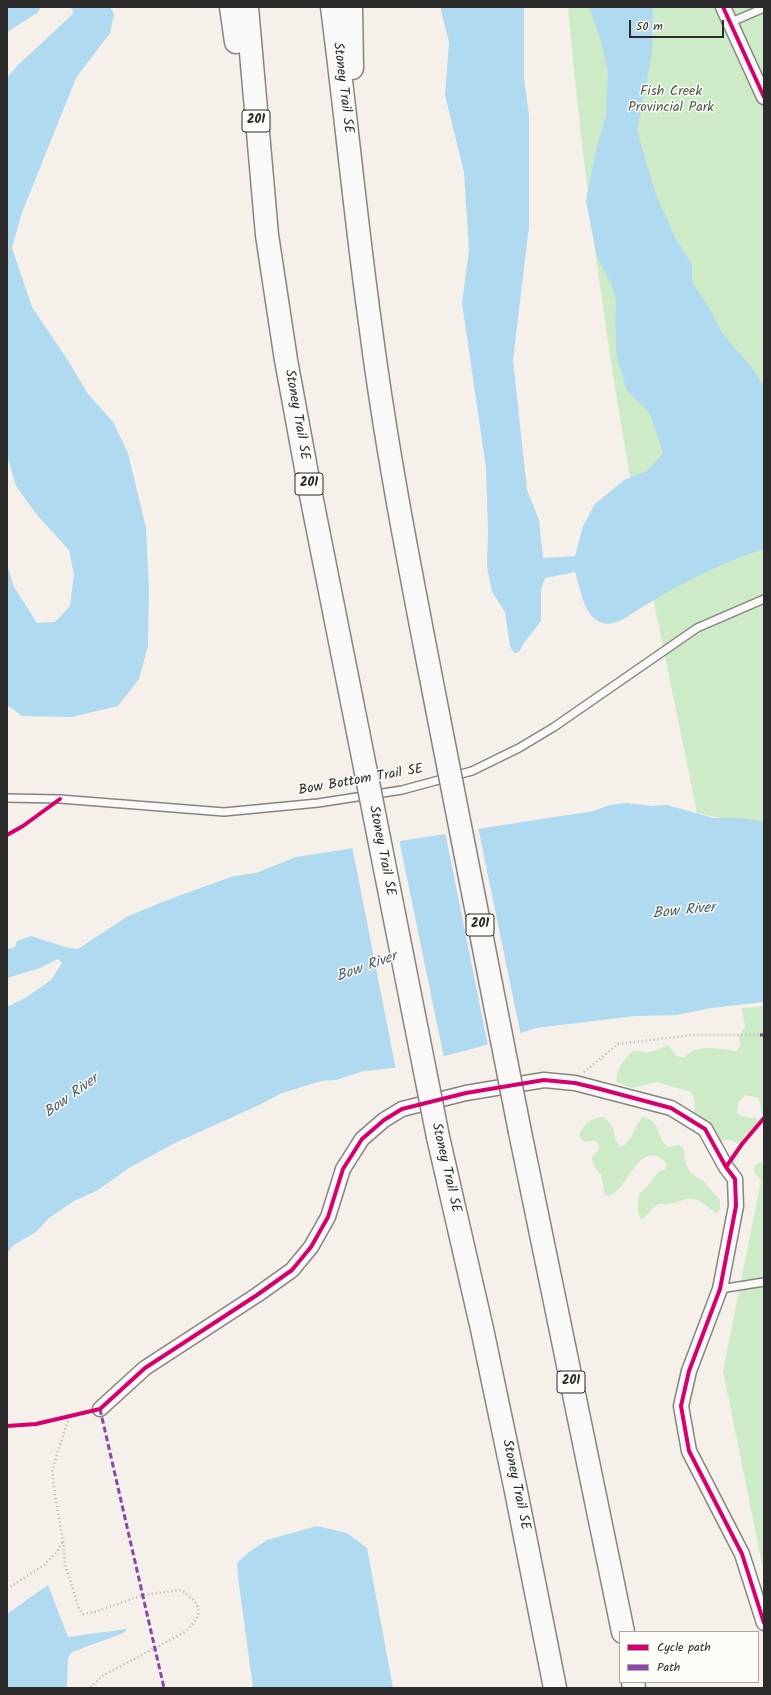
<!DOCTYPE html>
<html>
<head>
<meta charset="utf-8">
<style>
	body { margin:0 }
	#map { position:relative; width:771px; height:1695px; overflow:hidden; background:#f5f0ea; font-family:Kalam,sans-serif }
	canvas { display:block }
	.frame { position:absolute; inset:0; border:8px solid #2b2b2b; pointer-events:none }
	.legend { position:absolute; left:619px; top:1631px; width:140px; height:52px; box-sizing:border-box; background:#fdfcf7; border:1px solid #a9a8a5; margin:0; padding:5px 7px; list-style:none; font-size:12px; color:#2b2b2b }
	.legend li { display:flex; align-items:center; gap:8px; height:20px }
	.legend b { width:20px; border:1px solid #a9a8a5 }
	.scale { position:absolute; left:629px; top:20px; width:95px; height:18px; box-sizing:border-box; border:2px solid #2b2b2b; border-top:0; padding-left:5px; font-size:12px; line-height:14px; white-space:nowrap; color:#2b2b2b; -webkit-text-stroke:3px #fdfcf7; paint-order:stroke }
</style>
</head>
<body>
<div id="map">
<canvas width="771" height="1695"></canvas>
<div class="frame"></div>
<ul class="legend">
<li><b style="height:5px;background:#d6006c"></b>Cycle path</li>
<li><b style="height:5px;background:#8e44ad"></b>Path</li>
</ul>
<div class="scale">50 m</div>
</div>
<script>
const g = document.querySelector('canvas').getContext('2d');
g.lineJoin = 'round';
function paint(path, color) {
  g.fillStyle = color;
  g.fill(path, 'evenodd');
}
function stroke(path, color, width, dash) {
  g.strokeStyle = color;
  g.lineWidth = width;
  g.lineCap = dash ? 'butt' : 'round';
  g.setLineDash(dash || []);
  g.stroke(path);
}
function label(font, color, halo, rows, align = 'center') {
  g.font = font + ' Kalam,sans-serif';
  g.lineWidth = 3;
  g.setLineDash([]);
  g.textBaseline = 'middle';
  g.strokeStyle = halo;
  g.fillStyle = color;
  for (const [text, x, y, turn = 0] of rows) {
    g.save();
    g.translate(x, y);
    g.rotate((+turn || 0) * Math.PI / 180);
    g.textAlign = isNaN(turn) ? turn : align;
    if (halo) g.strokeText(text, 0, 0);
    g.fillText(text, 0, 0);
    g.restore();
  }
}
const green = new Path2D(`
	M568,7H764V825L750,824L697,813C670,678 640,543 618,406C597,274 580,141 568,7Z
	M764,1006V1125L759,1098L745,1095L738,1103L737,1112C742,1118 748,1118 756,1118L759,1122L757,1127L745,1134L742,1143L737,1144C730,1137 726,1141 718,1141L693,1114C696,1106 695,1099 691,1092L656,1082L632,1088L616,1082C617,1068 623,1059 634,1050C650,1054 653,1052 668,1045C676,1052 672,1058 686,1057C695,1042 722,1050 737,1051L740,1046L739,1035L745,1027L742,1008Z
	M604,1117C619,1130 611,1136 620,1147C634,1142 632,1126 643,1117C662,1121 656,1138 668,1147L679,1145L683,1148L686,1163L690,1172L703,1181L720,1200V1210L716,1213C707,1207 698,1196 687,1199C681,1200 675,1203 669,1204C664,1205 661,1203 657,1205C650,1209 648,1217 641,1219C637,1213 637,1200 640,1193C642,1190 645,1189 647,1187C653,1179 656,1172 665,1169L667,1164C646,1141 633,1171 622,1185C619,1189 614,1193 610,1196L605,1195L601,1174C595,1170 592,1164 592,1156L599,1149L598,1143L594,1141L585,1142L581,1139L579,1134C586,1122 591,1118 604,1117Z
	M764,1162V1574L723,1371L761,1181L754,1172V1166L759,1163Z`);
const water = new Path2D(`
	M7,7H41L37,13L7,32Z
	M72,7H110L114,14L110,33L76,78L21,215L12,248L32,307L69,362L88,394L113,422L128,453L146,528L149,591L148,646L139,679L118,706L71,717L22,716L7,705V565L14,587L37,623L55,622L70,606L74,575L69,550L37,515L16,486L7,455V78L17,66L73,14Z
	M441,7H524V78L529,116V226L513,360L527,490L539,520L543,558L575,556L583,526L595,504L624,480L647,471L663,453L650,414L627,390L617,358L615,322L616,301L611,283L597,257L586,201L595,154L606,116L608,72L601,41L589,7H653L652,53L637,131L656,195L676,239L692,265V282L706,303L723,334L753,369L764,388V549C723,562 677,585 641,608C630,614 617,627 603,623C584,619 580,587 575,572L545,578L541,589V621L524,643L519,652L514,653L510,646L505,612L492,592L487,566L488,531L486,468L462,303L469,250L464,172L445,95L449,42L441,11Z
	M627,803L651,806L667,805L714,818H739L764,821V1002L711,1008L677,1015L635,1016L536,1028L479,1047L402,1067L364,1071L336,1080L321,1081L282,1093L257,1106L175,1143L129,1168L98,1190L74,1201L49,1218L36,1232L14,1245L7,1253V1007L25,998L51,980L62,963L58,959L40,968L7,978V949L15,947L17,941L31,936L65,947L78,949L128,916L178,896L234,876L256,873L296,857L594,811L609,805Z
	M317,1526L347,1533L367,1548L393,1688H253L238,1577L237,1563L249,1552L267,1540Z
	M48,1585L68,1637L126,1629V1631L121,1634L72,1652L68,1658L67,1685L65,1688H7V1614Z`);
const pier = new Path2D(`
	M478,827L521,1036L488,1046L445,832Z
	M399,839L444,1058L396,1070L352,846Z`);
const path = new Path2D(`
	M584,1072L618,1044L692,1035H760
	M69,1417L52,1470L55,1495L63,1541L65,1564L79,1609L83,1614L95,1612L143,1595L181,1590C202,1605 205,1613 185,1632L102,1676L90,1688
	M7,1589L44,1565L57,1552L63,1541`);
const lane = new Path2D(`
	M729,23L764,8
	M7,798L60,799L224,812L318,803L402,790L472,771L519,748L554,727L697,628L764,599
	M720,1289L764,1282`);
const street = new Path2D(`
	M723,7L764,97
	M100,1409L145,1368L257,1295L292,1270L311,1247L328,1217L343,1169L362,1139L384,1120L402,1109L466,1093L544,1080L575,1083L671,1108L705,1129L726,1167L735,1179L736,1206L720,1289L689,1371L681,1406L689,1451L742,1554L764,1623`);
const highway = new Path2D(`
	M231,7L236,42
	M247,7L267,235L286,360L310,490L358,732
	M332,7C346,115 356,223 371,330C388,461 414,589 439,719
	M351,7L352,68
	M520,1132L623,1632
	M438,1137L482,1329L516,1491L555,1688
	M633,1682L634,1688`);
const highwayBridge = new Path2D(`
	M439,719L520,1132
	M358,732L438,1137`);
const quiet = new Path2D(`
	M760,1035H764
	M100,1409L164,1688`);
const cycleway = new Path2D(`
	M723,7L764,97
	M7,835L23,826L60,799
	M726,1167L742,1144L764,1118
	M7,1426L36,1424L100,1409L145,1368L257,1295L292,1270L311,1247L328,1217L343,1169L362,1139L384,1120L402,1109L466,1093L544,1080L575,1083L600,1089L671,1108L705,1129L726,1167L735,1179L736,1206L720,1289L689,1371L681,1406L689,1451L742,1554L764,1623`);
const shields = [
	[256,121,28],
	[309,484,28],
	[480,925,28],
	[571,1382,28]
];
const shieldNames = [
	["201",256,121],
	["201",309,484],
	["201",480,925],
	["201",571,1382]
];
const streetNames = [
	["Stoney Trail SE",342,88,83],
	["Stoney Trail SE",296,415,80],
	["Bow Bottom Trail SE",361,781,-10],
	["Stoney Trail SE",381,851,79],
	["Stoney Trail SE",445,1168,77],
	["Stoney Trail SE",515,1485,78]
];
const parkNames = [
	["Fish Creek",671,93],
	["Provincial Park",671,109]
];
const waterNames = [
	["Bow River",684,912,-6],
	["Bow River",367,968,-20],
	["Bow River",72,1097,-36]
];
paint(green, '#ceebc7');
paint(water, '#afdaf0');
paint(pier, '#f5f0ea');
stroke(lane, '#868481', 10);
stroke(street, '#868481', 17);
stroke(highway, '#868481', 25);
stroke(path, '#b4b2b0', 2.5, [1, 3]);
stroke(lane, '#faf9f7', 7);
stroke(street, '#faf9f7', 14);
stroke(highway, '#faf9f7', 22);
stroke(highwayBridge, '#868481', 25, []);
stroke(highwayBridge, '#faf9f7', 22);
stroke(quiet, '#8e44ad', 3, [6, 3]);
stroke(cycleway, '#d6006c', 4);
for (const [x, y, w] of shields) {
  const box = new Path2D();
  box.roundRect(x - w / 2, y - 11, w, 22, 3);
  g.fillStyle = '#fdfcf7';
  g.fill(box);
  stroke(box, '#2b2b2b', 1);
}
label('bold 13px', '#2b2b2b', null, shieldNames);
label('14px', '#2b2b2b', '#fdfcf7', streetNames);
label('14px', '#4c5a4b', '#fdfcf7', parkNames);
label('italic 15px', '#4a5d67', '#fdfcf7', waterNames);
</script>
</body>
</html>
